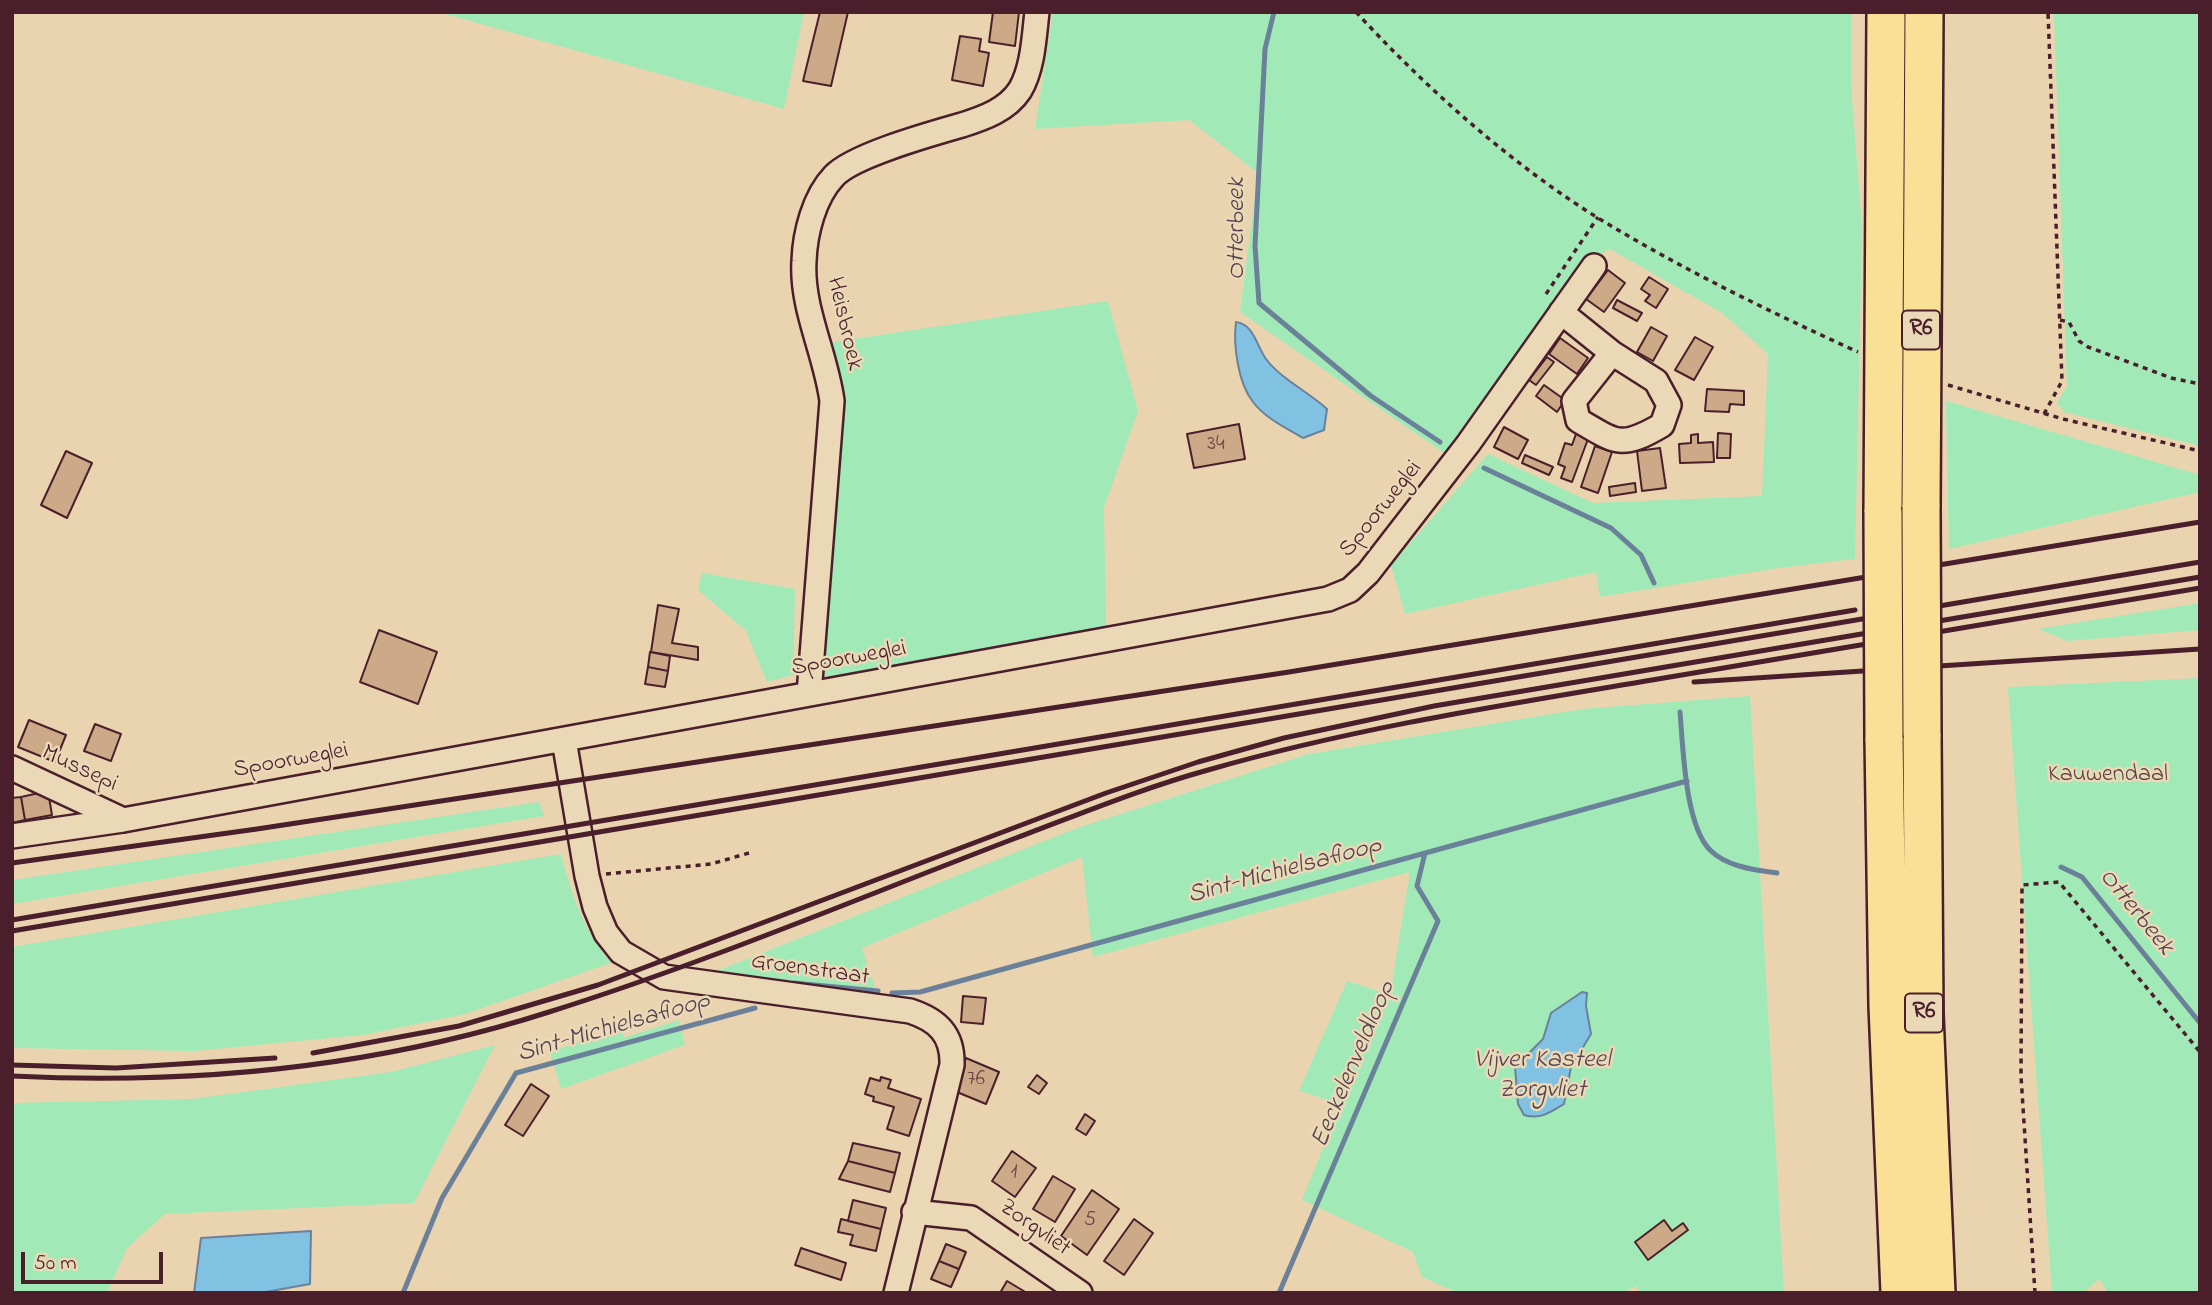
<!DOCTYPE html>
<html>
<head>
<meta charset="utf-8">
<style>
	body { margin:0 }
	#map { position:relative; width:2212px; height:1305px; overflow:hidden; background:#ead4b0; font-family:"Indie Flower",sans-serif }
	canvas { display:block }
	.frame { position:absolute; inset:0; border:14px solid #4a1f2b; pointer-events:none }
	.scale { position:absolute; left:21px; top:1252px; width:142px; height:32px; box-sizing:border-box; border:4px solid #4a1f2b; border-top:0; padding-left:9px; font-size:21px; line-height:24px; white-space:nowrap; color:#4a1f2b; -webkit-text-stroke:5px #ebd8b6; paint-order:stroke }
</style>
</head>
<body>
<div id="map">
<canvas width="2212" height="1305"></canvas>
<div class="frame"></div>
<div class="scale">50 m</div>
</div>
<script>
const g = document.querySelector('canvas').getContext('2d');
g.lineJoin = 'round';
function paint(path, color) {
  g.fillStyle = color;
  g.fill(path, 'evenodd');
}
function stroke(path, color, width, dash) {
  g.strokeStyle = color;
  g.lineWidth = width;
  g.lineCap = dash ? 'butt' : 'round';
  g.setLineDash(dash || []);
  g.stroke(path);
}
function label(font, color, halo, rows, align = 'center') {
  g.font = font + ' "Indie Flower",sans-serif';
  g.lineWidth = 5;
  g.setLineDash([]);
  g.textBaseline = 'middle';
  g.strokeStyle = halo;
  g.fillStyle = color;
  for (const [text, x, y, turn = 0] of rows) {
    g.save();
    g.translate(x, y);
    g.rotate((+turn || 0) * Math.PI / 180);
    g.textAlign = isNaN(turn) ? turn : align;
    if (halo) g.strokeText(text, 0, 0);
    g.fillText(text, 0, 0);
    g.restore();
  }
}
const green = new Path2D(`
	M438,12H804L784,109Z
	M1053,12H1851V84L1862,229L1855,559L1778,568L1600,597L1596,572L1405,614L1391,565L1488,454L1593,503L1762,496L1768,354L1722,313L1610,249L1581,264L1444,453L1240,312L1258,173L1189,120L1035,129Z
	M2054,12H2200V446L2064,412L2057,403L2067,386Z
	M1108,301L1138,411L1104,508L1106,627L833,683L820,671L844,423L833,342Z
	M1946,401L2200,475V492L1949,549Z
	M702,573L795,589L793,675L767,682L746,631L698,590Z
	M2200,603V630L2067,641L2038,629Z
	M2200,678V1293H2108L2099,1279L2083,1293H2052L2008,687Z
	M1750,696L1784,1293H1641L1636,1286L1623,1293H1458L1422,1277L1413,1252L1302,1200L1341,1104L1299,1091L1347,981L1390,995L1410,872L1093,957L1082,857L862,948L875,988L709,974L1080,827L1309,754L1582,709Z
	M539,802L544,816L12,904V880Z
	M561,854C572,896 583,929 611,963L465,1014L363,1035L194,1051L12,1048V947Z
	M679,1020L685,1045L561,1089L550,1052L622,1027L624,1038Z
	M495,1045L414,1203L165,1214L127,1248L107,1293H12V1103L192,1099L391,1072Z`);
const water = new Path2D(`
	M1236,322C1254,324 1257,347 1266,359C1282,380 1309,392 1327,409L1324,430L1303,438C1286,428 1265,418 1253,402C1238,383 1233,345 1236,322Z
	M1582,992L1587,993L1586,1006L1591,1034L1571,1067L1564,1104C1551,1112 1540,1120 1524,1115L1518,1104L1515,1067L1543,1039L1551,1013Z
	M311,1231L310,1284L260,1293H194L201,1238Z`);
const stream = new Path2D(`
	M1274,12L1265,49L1255,246L1259,303L1371,396L1440,442
	M1484,468L1611,528L1641,555L1654,583
	M1680,712C1683,747 1685,825 1710,850C1727,867 1755,870 1777,873
	M2061,867L2082,877L2200,1023
	M794,983L878,991
	M892,993L920,992L1687,781
	M403,1293L442,1198L516,1073L755,1008
	M1279,1293L1438,921L1417,886L1425,853`);
const building = new Path2D(`
	M820,12H848L831,86L803,81Z
	M993,12H1019L1015,46L989,42Z
	M960,36L981,39L979,51L989,53L983,86L952,80Z
	M1608,270L1625,283L1604,312L1586,299Z
	M1649,277L1668,289L1656,308L1645,301L1650,295L1641,289Z
	M1617,300L1642,313L1637,321L1613,308Z
	M1651,327L1667,336L1653,361L1637,352Z
	M1695,337L1713,347L1694,380L1675,370Z
	M1560,338L1588,358L1577,374L1549,354Z
	M1547,357L1554,362L1536,385L1529,380Z
	M1544,385L1565,400L1557,412L1536,396Z
	M1707,389L1744,391V405L1730,404L1729,412L1705,411Z
	M1239,424L1245,459L1194,468L1187,434Z
	M1504,427L1528,440L1518,459L1494,447Z
	M1718,433L1731,434L1730,458H1717Z
	M1576,434L1588,439L1572,482L1561,478L1565,467L1558,464L1565,443L1572,445Z
	M1698,434V443L1713,442L1714,462L1680,463L1679,444L1691,443V435Z
	M1595,446L1612,452L1598,493L1581,487Z
	M1660,448L1666,488L1642,491L1637,451Z
	M66,451L92,463L67,518L41,505Z
	M1525,455L1553,467L1549,475L1522,463Z
	M1635,483L1636,492L1610,496L1609,487Z
	M658,605L679,609L672,643L698,647V660L651,652Z
	M379,630L437,652L418,704L360,682Z
	M650,652L670,656L668,671L648,667Z
	M648,667L668,671L665,687L645,684Z
	M29,720L66,735L55,762L18,747Z
	M95,724L121,734L111,761L84,751Z
	M48,791L52,815L25,820L21,797Z
	M21,797L25,820L12,823V798Z
	M963,996L986,998L983,1024L961,1022Z
	M966,1058L999,1072L986,1104L952,1090Z
	M1037,1075L1047,1083L1039,1094L1028,1087Z
	M881,1077L891,1080L888,1088L921,1099L909,1136L887,1129L894,1107L873,1101L874,1097L865,1094L870,1078L880,1081Z
	M531,1084L549,1096L523,1136L505,1125Z
	M1085,1114L1095,1121L1086,1135L1076,1129Z
	M853,1143L900,1153L895,1173L848,1161Z
	M1012,1151L1036,1168L1015,1197L992,1181Z
	M848,1161L895,1173L890,1192L839,1179Z
	M1053,1176L1075,1189L1055,1222L1033,1209Z
	M1092,1190L1119,1209L1087,1255L1061,1236Z
	M853,1200L886,1208L881,1229L848,1221Z
	M841,1219L881,1229L876,1251L850,1245L853,1235L838,1232Z
	M1134,1219L1153,1233L1124,1275L1104,1261Z
	M1664,1220L1672,1231L1683,1223L1688,1230L1648,1260L1635,1242Z
	M946,1244L966,1252L959,1269L939,1261Z
	M801,1248L846,1263L841,1280L795,1265Z
	M939,1261L959,1269L951,1287L931,1279Z
	M1007,1281L1027,1293H1000Z`);
const path = new Path2D(`
	M1356,12C1427,89 1510,163 1598,218C1682,269 1768,311 1858,352
	M1546,294L1598,217
	M2060,320L2069,322L2079,341L2088,347L2171,378L2200,384
	M1948,385L2063,419L2200,451
	M2044,414L2062,381L2048,12
	M606,874L711,864L749,853
	M2035,1293L2021,1076L2022,885L2059,882L2200,1052`);
const minor = new Path2D(`
	M1561,312L1612,353L1656,381L1669,405L1662,425C1621,449 1617,443 1578,420L1574,401L1612,353
	M809,694L832,401C826,354 801,308 804,261C805,233 814,197 834,176C854,155 931,134 962,125C984,118 1007,110 1020,90C1033,68 1034,37 1037,12
	M564,740L587,876L595,907L606,933L621,952L664,977L910,1011C938,1020 953,1035 952,1065L896,1293
	M12,768L123,820
	M12,836L123,820L1328,599L1350,590L1368,573L1468,444L1594,266
	M914,1212L971,1218L1080,1293`);
const trunk = new Path2D(`
	M1921,507L1924,12
	M1883,512L1886,12
	M1922,734L1924,1014L1936,1293
	M1884,738L1888,1006L1900,1293`);
const rail = new Path2D(`
	M1694,682L2200,649
	M12,863L257,829L1289,672L2200,522
	M12,920L1855,610
	M12,931L2200,562
	M313,1053L459,1026L598,985L1106,793L1198,762L1284,738L1434,706L2200,577
	M12,1065L116,1068L275,1058
	M12,1076C193,1085 377,1067 549,1012C708,962 861,897 1016,838C1080,814 1143,788 1208,770C1354,728 1503,705 1652,680C1835,649 2017,619 2200,588`);
const trunkBridge = new Path2D(`
	M1921,507L1922,734
	M1883,512L1884,738`);
const numberNames = [
	["34",1216,446],
	["76",976,1081],
	["1",1014,1174],
	["5",1090,1222]
];
const shields = [
	[1921,330,38],
	[1924,1013,38]
];
const shieldNames = [
	["R6",1921,330],
	["R6",1924,1013]
];
const streetNames = [
	["Heisbroek",843,324,77],
	["Spoorweglei",1382,510,-51],
	["Spoorweglei",849,660,-10],
	["Spoorweglei",291,762,-10],
	["Mussepi",79,770,25],
	["Groenstraat",810,971,8],
	["Zorgvliet",1034,1229,35]
];
const parkNames = [
	["Kauwendaal",2108,776]
];
const waterNames = [
	["Otterbeek",1239,229,-90],
	["Sint-Michielsafloop",1285,872,-15],
	["Otterbeek",2135,913,51],
	["Sint-Michielsafloop",614,1029,-16],
	["Vijver Kasteel",1542,1062],
	["Zorgvliet",1542,1092],
	["Eeckelenveldloop",1355,1065,-67]
];
paint(green, '#a1eab8');
paint(water, '#81c2e2');
stroke(water, '#6b8199', 2);
stroke(stream, '#6b8199', 5);
paint(building, '#ccaa87');
stroke(building, '#4a1f2b', 2);
stroke(minor, '#4a1f2b', 28);
stroke(trunk, '#4a1f2b', 42);
stroke(path, '#4a1f2b', 3.5, [5, 5]);
stroke(minor, '#ebd8b6', 23);
stroke(trunk, '#fadf96', 37);
stroke(rail, '#4a1f2b', 5);
stroke(trunkBridge, '#4a1f2b', 42, []);
stroke(trunkBridge, '#fadf96', 37);
label('21px', '#6a4242', null, numberNames);
for (const [x, y, w] of shields) {
  const box = new Path2D();
  box.roundRect(x - w / 2, y - 19.5, w, 39, 5);
  g.fillStyle = '#ebd8b6';
  g.fill(box);
  stroke(box, '#4a1f2b', 2);
}
label('bold 23px', '#4a1f2b', null, shieldNames);
label('24px', '#4a1f2b', '#ebd8b6', streetNames);
label('24px', '#573d40', '#ebd8b6', parkNames);
label('italic 26px', '#554050', '#ebd8b6', waterNames);
</script>
</body>
</html>
